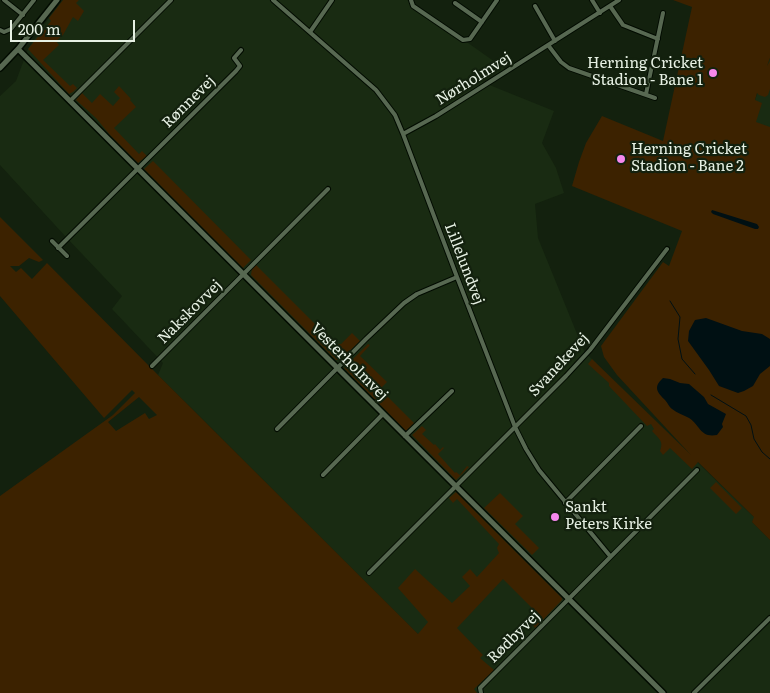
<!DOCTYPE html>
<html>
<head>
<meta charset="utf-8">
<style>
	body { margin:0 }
	#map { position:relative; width:770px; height:693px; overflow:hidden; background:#13210e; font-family:Literata,serif }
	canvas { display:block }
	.scale { position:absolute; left:10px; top:20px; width:125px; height:22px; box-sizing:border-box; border:2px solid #e7f1e4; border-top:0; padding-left:6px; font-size:15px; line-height:18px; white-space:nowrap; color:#e7f1e4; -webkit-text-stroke:4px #13210e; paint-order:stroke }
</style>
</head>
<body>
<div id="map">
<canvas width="770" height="693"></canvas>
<div class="scale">200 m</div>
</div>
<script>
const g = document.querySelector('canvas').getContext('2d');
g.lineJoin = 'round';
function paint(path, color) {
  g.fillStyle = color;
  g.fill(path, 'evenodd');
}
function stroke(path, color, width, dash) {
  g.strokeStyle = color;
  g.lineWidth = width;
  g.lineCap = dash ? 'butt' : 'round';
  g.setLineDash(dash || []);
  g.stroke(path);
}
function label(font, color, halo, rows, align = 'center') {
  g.font = font + ' Literata,serif';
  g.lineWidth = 4.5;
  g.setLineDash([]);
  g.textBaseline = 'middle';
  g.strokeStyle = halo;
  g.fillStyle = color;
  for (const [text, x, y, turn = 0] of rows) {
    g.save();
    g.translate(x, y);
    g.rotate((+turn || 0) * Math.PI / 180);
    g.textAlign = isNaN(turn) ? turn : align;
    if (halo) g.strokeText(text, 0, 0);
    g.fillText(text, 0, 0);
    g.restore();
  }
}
const built = new Path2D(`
	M63,0H407L505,69L482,82L554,111L542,143L556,168L564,193L535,204L538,238L584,351L693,463L696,461L755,518L752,522L770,540V693H477L158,375L163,363L112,309L122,296L65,236L0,165V96L16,81L28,49L49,18Z
	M770,58V134L746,125Z`);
const green = new Path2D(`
	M63,0H79L76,3L84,11L78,21L73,17L63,35L56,41L59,45L43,60L70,86L73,84L77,88L73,92L69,94L28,49L51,21L49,18Z
	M673,0H770V58L767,66L770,61V89L768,95L765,97L759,95L757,93L755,100L762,103L756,122L770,127V540L752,522L754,517L698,462L692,469L670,448L663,455L660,451C664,441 659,439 652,431L654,429L651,424L647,426L609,386V383L588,364L592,359L691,455L617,375L604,357L601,346L663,262L669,266L682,231L572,186L579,162L586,143L602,116L663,141L692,7Z
	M119,86L131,99L130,100L136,107L114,128L139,154L142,151L147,156L138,163L110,135L96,118L76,100L82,93L92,103L100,94L113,106L120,98L114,92Z
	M153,161L251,260L243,268L144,169Z
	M0,217L43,260L39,262L29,258L19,266H10L16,272L21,268L32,279L47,263L158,375L418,634L428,622L398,588L415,569L452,603L470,586L462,577L470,569L477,577L499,553L497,548L499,544L457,499L453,503L449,498L456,492L562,598V600L535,628L532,624L540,616L503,579L457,628L483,655L480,658L494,670L474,689L477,693H0V496L113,415L135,393L132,390L104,418L0,296ZM139,397L157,415L149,419L145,413L116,431L108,422Z
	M256,265L335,344H341L352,333L360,341L340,360H336L251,275L252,269Z
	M368,344L370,345L360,356L387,382L380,389L414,423L406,431L344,368Z
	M422,426L426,430L422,434L434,445L435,444L440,450L443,447L444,448L438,454L455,473L456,472L460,475L467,466L469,467L456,480L412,435Z
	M716,482L742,508L736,514L710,488Z
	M500,493L523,516L515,524L539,548L532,555L484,508Z`);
const water = new Path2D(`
	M712,210L757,224L759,227L758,229H755L713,214L711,212Z
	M706,318L742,331L762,334L770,339V366L760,374L753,386L744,391L738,393L719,386L709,370L688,341L689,331L695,320Z
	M663,378L670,379L680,383L689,384L704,397L708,404L726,414L722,424L723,427L717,435C700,438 701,426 689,418C684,415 677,413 672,409C669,407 668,403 665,400C657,392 653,387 663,378Z`);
const stream = new Path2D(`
	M670,301L680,317L678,339L682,359L695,374
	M711,395L746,416L751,425L754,439L762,452L770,459`);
const street = new Path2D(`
	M4,0L23,15
	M273,0L376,90L395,115L403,134L457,277L515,427L526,449L539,470L610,556
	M411,0L413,6L463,40L470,39L497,0
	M592,0L600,13
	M455,3L482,22
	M535,6L555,41
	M610,6L623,25L658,39
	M0,30L4,32L11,29L34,0
	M310,32L332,0
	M548,45L561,62L569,68L655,98
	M646,94L663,13
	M70,101L171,0
	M403,134L436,116L619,0
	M52,241L67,256
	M58,248L236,71L240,66L234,58L241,50
	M152,366L328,189
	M277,429L366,339L404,303L417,294L457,277
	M405,436L452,391
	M323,475L383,414
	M565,503L641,426
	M369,573L566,376L590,350L667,249
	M481,693L480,688L697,470
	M694,693L770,618`);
const secondary = new Path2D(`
	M18,49L663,693
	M0,68L18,49L57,0`);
const markers = [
	[713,73,5,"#f688ed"],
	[621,159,5,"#f688ed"],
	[555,517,5,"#f688ed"]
];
const poiNames = [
	["Herning Cricket",703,64,"right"],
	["Stadion - Bane 1",703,81,"right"],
	["Herning Cricket",631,150],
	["Stadion - Bane 2",631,167],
	["Sankt",565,508],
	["Peters Kirke",565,525]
];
const streetNames = [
	["Nørholmvej",474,79,-32],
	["Rønnevej",189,102,-45],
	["Lillelundvej",464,264,69],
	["Nakskovvej",190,312,-45],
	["Vesterholmvej",349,362,45],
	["Svanekevej",559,365,-47],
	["Rødbyvej",514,637,-45]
];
paint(built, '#192b12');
paint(green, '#3c2200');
paint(water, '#001013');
stroke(stream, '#001013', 1);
stroke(street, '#020b00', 6);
stroke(secondary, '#020b00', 8);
stroke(street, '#576851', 4);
stroke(secondary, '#576851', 5);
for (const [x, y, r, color] of markers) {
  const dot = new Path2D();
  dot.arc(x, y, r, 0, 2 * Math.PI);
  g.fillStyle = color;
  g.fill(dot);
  stroke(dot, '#13210e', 2);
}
label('15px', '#e7f1e4', '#13210e', poiNames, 'left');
label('15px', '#e7f1e4', '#13210e', streetNames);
</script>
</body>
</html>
